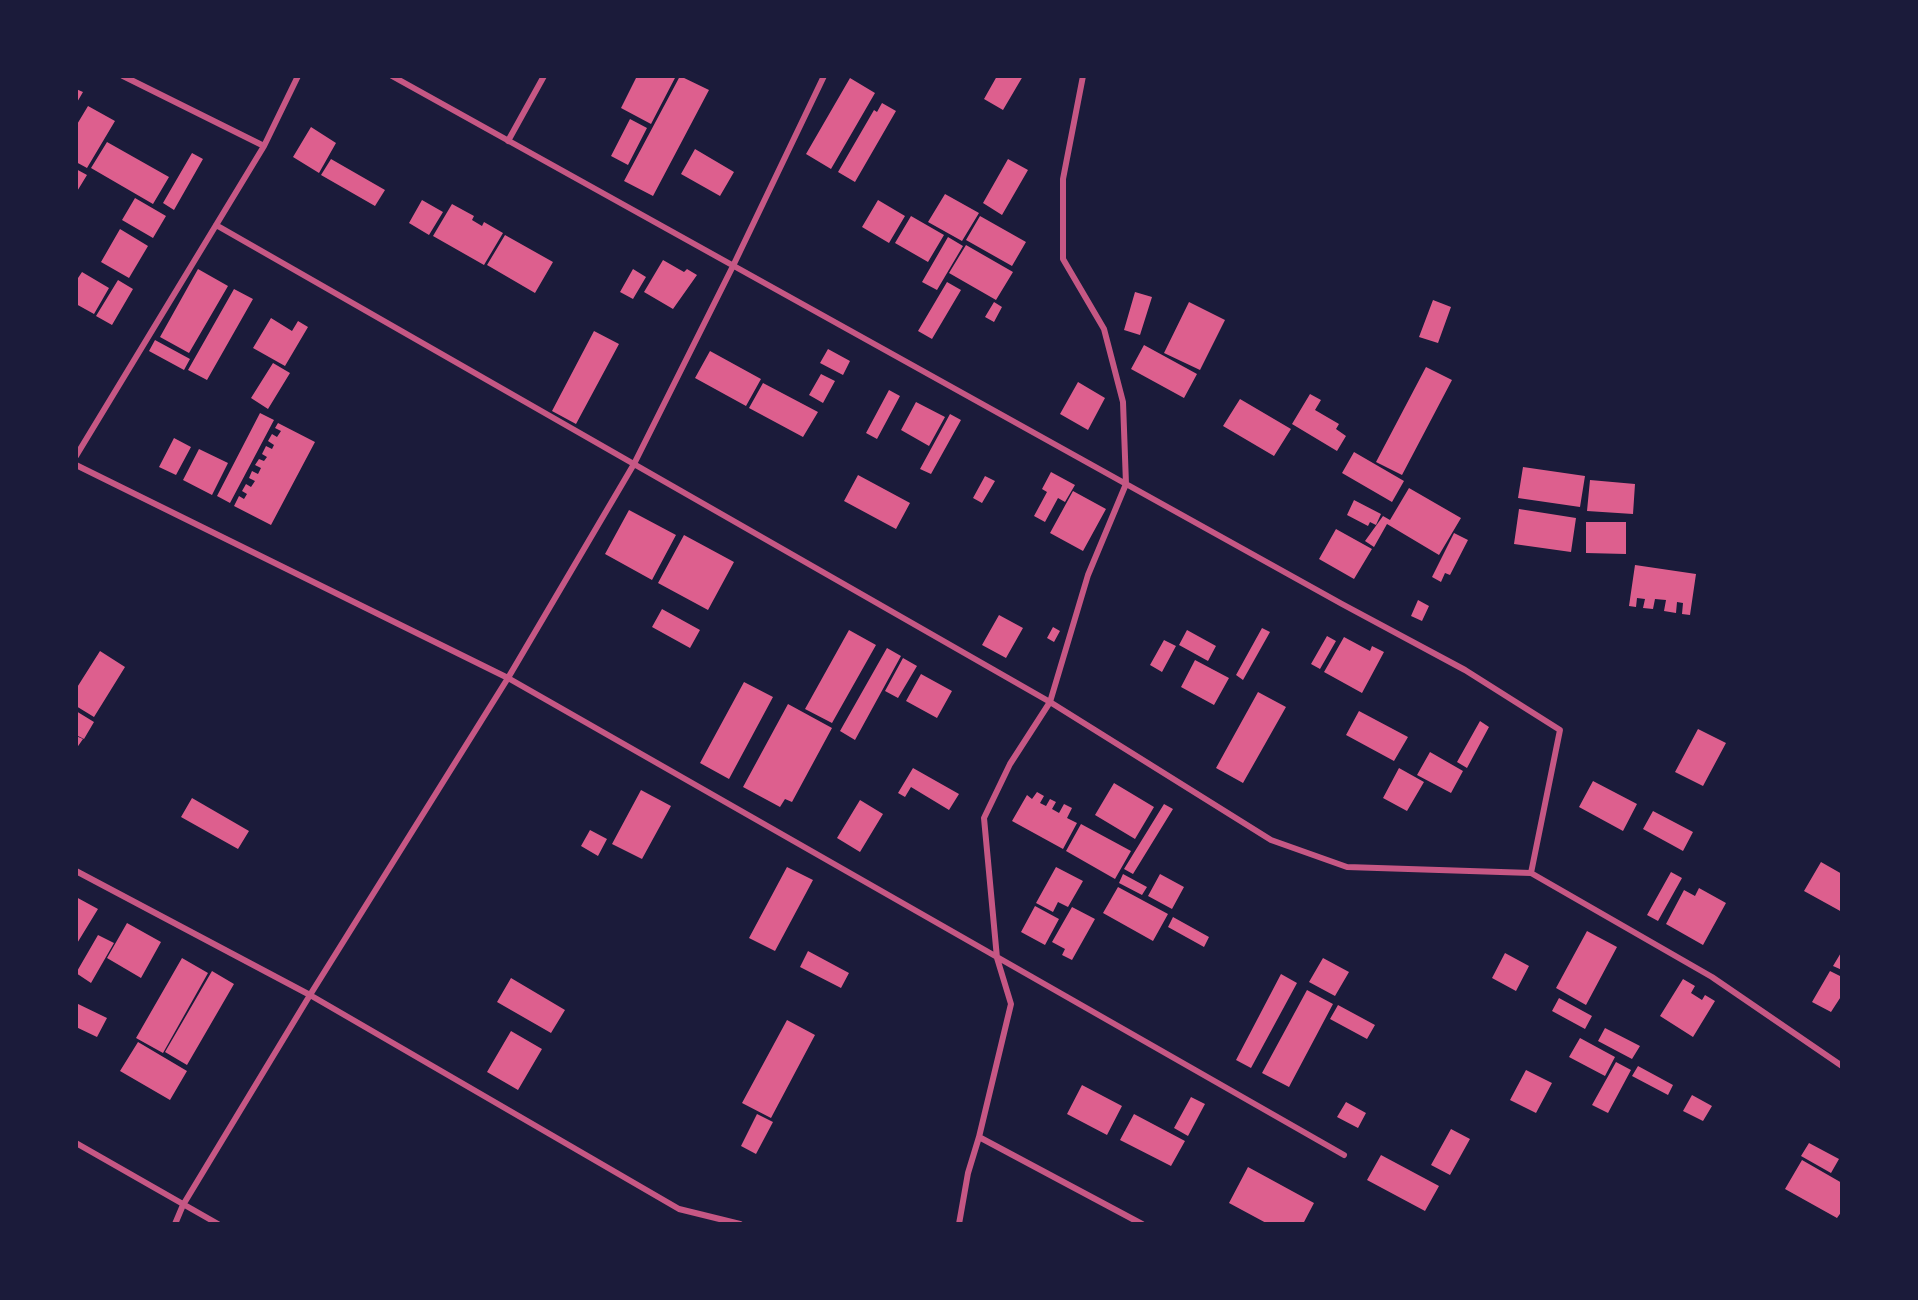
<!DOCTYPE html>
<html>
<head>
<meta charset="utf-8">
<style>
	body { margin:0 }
	#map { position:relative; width:1918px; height:1300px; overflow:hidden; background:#1b1b3a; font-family:"Fira Sans",sans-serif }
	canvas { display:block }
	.frame { position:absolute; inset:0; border:78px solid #1b1b3a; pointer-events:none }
</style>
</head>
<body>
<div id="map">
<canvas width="1918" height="1300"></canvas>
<div class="frame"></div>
</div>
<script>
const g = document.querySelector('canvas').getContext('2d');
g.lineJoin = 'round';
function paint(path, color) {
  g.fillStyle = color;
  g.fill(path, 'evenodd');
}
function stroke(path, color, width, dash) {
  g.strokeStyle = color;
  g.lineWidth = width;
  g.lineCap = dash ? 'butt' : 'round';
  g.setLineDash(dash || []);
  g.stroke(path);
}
const building = new Path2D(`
	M637,76H676L651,124L621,108Z
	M680,76L709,90L653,196L624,181Z
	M997,76H1023L1003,110L984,99Z
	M850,78L875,93L831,169L806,154Z
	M76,89L83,92L76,104Z
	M882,103L896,111L855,182L838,172L874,110L877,112Z
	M88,106L115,121L87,168L76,162V126Z
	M630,119L647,128L628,165L611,156Z
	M311,127L336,143L319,173L293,157Z
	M107,142L169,177L153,204L91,168Z
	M695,149L734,172L720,196L681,174Z
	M192,153L203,159L174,210L163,203Z
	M331,159L385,190L375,206L321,175Z
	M1008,159L1028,170L1002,215L983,203Z
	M76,169L87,175L76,193Z
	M945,194L979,213L962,241L928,222Z
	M135,198L166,216L153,238L122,220Z
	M422,200L443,212L429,235L409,223Z
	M878,200L905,216L889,243L862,227Z
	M452,204L474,216L472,220L482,226L484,222L503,233L484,265L433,236Z
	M911,216L944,235L928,262L895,243Z
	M980,216L1026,242L1012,266L966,240Z
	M120,229L148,246L129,278L101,262Z
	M505,235L553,262L535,293L487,265Z
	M948,237L963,246L937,290L922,282Z
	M966,245L1013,272L996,300L949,273Z
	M663,260L684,272L687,269L697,275L673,309L644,292Z
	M198,269L228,286L189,353L160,337Z
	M633,269L646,277L633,299L620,292Z
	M82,272L109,288L94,314L76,304V281Z
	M118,280L133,289L112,325L96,316Z
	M947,282L961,290L932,339L918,331Z
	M234,289L253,299L207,380L188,370Z
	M1135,292L1152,297L1140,335L1124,330Z
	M1433,300L1451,307L1438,343L1419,337Z
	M994,302L1002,307L994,322L985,317Z
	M1189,302L1225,320L1200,370L1164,353Z
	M271,318L292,331L298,321L308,327L285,366L253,348Z
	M594,331L619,344L576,424L552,411Z
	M155,340L190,359L184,370L149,351Z
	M1144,345L1197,374L1184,398L1131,369Z
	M828,349L850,361L843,375L820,363Z
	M710,351L761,379L746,406L695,378Z
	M273,363L290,373L268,409L251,398Z
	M1426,367L1452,380L1402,475L1376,462Z
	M821,374L835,381L823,403L809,395Z
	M1078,382L1105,398L1088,430L1060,414Z
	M763,383L818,412L803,437L749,408Z
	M889,390L900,396L877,439L866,433Z
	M1310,394L1321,400L1315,410L1339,424L1336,429L1346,436L1337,451L1292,424Z
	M1240,399L1291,429L1274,456L1223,426Z
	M916,402L945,417L929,446L901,430Z
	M260,413L274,420L230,503L217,496Z
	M950,414L961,420L931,474L920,469Z
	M278,423L315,442L271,525L234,506L239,496L244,499L247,494L242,491L246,484L251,487L255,481L249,478L252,471L258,474L261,468L255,465L259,459L264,461L267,457L262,454L266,446L272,449L274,445L268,441L272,434L277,437L281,431L275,428Z
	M174,438L191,447L176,475L159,467Z
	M199,449L228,463L212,495L183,480Z
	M1354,452L1404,481L1392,502L1342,473Z
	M1523,467L1585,476L1580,507L1518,498Z
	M1051,472L1075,485L1065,502L1058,498L1045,522L1034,516L1047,492L1042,489Z
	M858,475L910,503L896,529L844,501Z
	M985,476L995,481L982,503L973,498Z
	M1590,480L1635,484L1633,514L1587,511Z
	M1409,488L1461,518L1439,555L1387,524L1374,547L1365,541L1383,516L1390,520Z
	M1073,491L1106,509L1083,551L1050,533Z
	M1354,500L1381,514L1376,525L1370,522L1368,526L1347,515Z
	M1519,509L1576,518L1571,552L1514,544Z
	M629,510L676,535L652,580L605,554Z
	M1586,522H1626V554L1586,553Z
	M1336,529L1372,549L1354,579L1319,559Z
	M1454,533L1468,540L1450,575L1445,573L1441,582L1432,577Z
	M684,535L734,562L708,610L658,583Z
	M1635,565L1696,574L1690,615L1682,614L1683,603L1677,602L1676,613L1664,611L1666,600L1655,599L1653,609L1643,608L1645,599L1637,598L1636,607L1629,606Z
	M1418,600L1429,606L1422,621L1411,616Z
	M662,609L700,630L690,648L652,627Z
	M999,615L1023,628L1006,658L982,645Z
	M1053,627L1060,631L1054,642L1047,638Z
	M1262,628L1270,632L1243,680L1236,675Z
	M849,630L876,645L832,723L805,709Z
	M1187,630L1216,646L1208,661L1179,645Z
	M1327,636L1336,641L1320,669L1311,664Z
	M1344,637L1370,651L1372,646L1384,652L1362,693L1324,672Z
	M1164,640L1176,646L1162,672L1150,665Z
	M887,648L901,656L855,740L840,731Z
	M100,651L125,667L94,717L76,706V689Z
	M903,658L917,666L898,698L885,691Z
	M1195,660L1229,678L1214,705L1181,687Z
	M921,674L952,691L937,718L906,701Z
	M744,682L773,697L729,779L700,763Z
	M1258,692L1286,707L1243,783L1216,768Z
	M788,704L832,728L792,802L785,799L780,807L743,787Z
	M76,711L94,722L84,739L76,735Z
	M1359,711L1408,737L1394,761L1346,735Z
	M1480,721L1489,727L1467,768L1457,762Z
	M1698,729L1726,743L1703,786L1675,772Z
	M76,736L83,739L76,749Z
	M1430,752L1463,771L1451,793L1417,775Z
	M913,768L959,794L949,810L911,787L905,797L898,793Z
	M1399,768L1424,782L1407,811L1383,798Z
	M1593,781L1637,804L1623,831L1579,807Z
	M1114,783L1154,807L1135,839L1095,815Z
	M641,790L671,806L642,859L612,844Z
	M1037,792L1044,796L1040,803L1046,806L1050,799L1056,802L1052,809L1059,813L1064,804L1072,808L1067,818L1077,823L1063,849L1012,821L1027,795L1032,799Z
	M192,798L249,831L238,849L181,817Z
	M860,800L883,814L860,852L837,838Z
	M1164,804L1173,809L1133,874L1124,869Z
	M1653,811L1693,832L1683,851L1643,829Z
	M1081,824L1131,851L1115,879L1066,851Z
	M590,830L607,839L598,856L581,846Z
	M1821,862L1842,874V912L1804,891Z
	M787,867L813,880L775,951L749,938Z
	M1056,867L1083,881L1068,907L1058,902L1053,912L1036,903Z
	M1671,872L1682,878L1658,921L1647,915Z
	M1123,874L1147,887L1142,895L1119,883Z
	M1160,874L1184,887L1172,909L1148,896Z
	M1118,887L1168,914L1153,941L1103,913Z
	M1699,888L1726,903L1703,945L1666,924L1684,890L1695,896Z
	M76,897L98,909L76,945Z
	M1035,906L1059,919L1045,945L1021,932Z
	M1072,907L1095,919L1072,960L1062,955L1065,949L1052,942Z
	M1173,917L1209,937L1204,947L1168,927Z
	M127,923L161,942L141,978L107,958Z
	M1587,931L1617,947L1586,1005L1556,988Z
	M98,935L114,943L91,983L76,973Z
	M808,951L849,973L841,988L800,967Z
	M1842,951V970L1833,966Z
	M1505,953L1529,966L1516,991L1492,978Z
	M182,958L208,973L163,1053L136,1038Z
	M1323,958L1349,972L1335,996L1309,982Z
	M212,971L234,984L187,1065L165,1052Z
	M1830,971L1842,977V995L1831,1012L1812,1002Z
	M1281,974L1297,983L1251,1068L1236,1060Z
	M511,978L565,1010L551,1033L497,1002Z
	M1683,979L1695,986L1691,993L1702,1000L1705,995L1715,1001L1693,1037L1660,1016Z
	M1307,990L1333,1004L1289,1087L1262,1073Z
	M1559,998L1592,1016L1585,1029L1552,1011Z
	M76,1003L107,1018L97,1037L76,1027Z
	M1338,1005L1375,1025L1367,1039L1330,1019Z
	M787,1020L815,1035L771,1118L742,1103Z
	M1605,1028L1640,1046L1632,1059L1598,1041Z
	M511,1031L542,1049L518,1090L487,1072Z
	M1580,1038L1615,1057L1605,1076L1569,1057Z
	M138,1042L187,1071L170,1100L120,1071Z
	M1616,1062L1631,1070L1608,1113L1592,1105Z
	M1638,1066L1673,1085L1668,1095L1632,1076Z
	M1526,1070L1552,1083L1536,1113L1510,1100Z
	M1082,1085L1122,1106L1107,1135L1067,1114Z
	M1692,1095L1712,1106L1703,1121L1683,1111Z
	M1191,1097L1205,1104L1188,1136L1174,1128Z
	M1346,1102L1366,1113L1358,1128L1337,1117Z
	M757,1114L773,1122L756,1154L741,1146Z
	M1134,1114L1185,1141L1171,1166L1120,1140Z
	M1451,1129L1470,1139L1450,1175L1431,1165Z
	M1809,1143L1839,1159L1831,1173L1801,1156Z
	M1381,1155L1439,1186L1425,1211L1367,1180Z
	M1802,1160L1842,1183V1211L1837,1218L1785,1189Z
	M1248,1167L1314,1203L1303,1224H1268L1229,1203Z`);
const minor = new Path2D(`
	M123,76L264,146
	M392,76L1342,604L1465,670L1560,730L1531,873
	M508,141L544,76
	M216,225L1050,702L1271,840L1347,867L1531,873L1712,977L1842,1066
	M76,456L264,146L298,76
	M76,465L508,678L1344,1155
	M76,871L310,995L679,1209L740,1224
	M979,1137L1142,1224
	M76,1143L218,1224
	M175,1224L183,1205L310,995L508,678L634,464L733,266L824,76
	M959,1224L968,1173L979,1137L1011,1004L997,958L984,818L1010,764L1050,702L1088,575L1126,484L1123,402L1104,329L1063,259V179L1083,76`);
paint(building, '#dd5f8e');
stroke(minor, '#c65784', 6);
</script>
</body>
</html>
